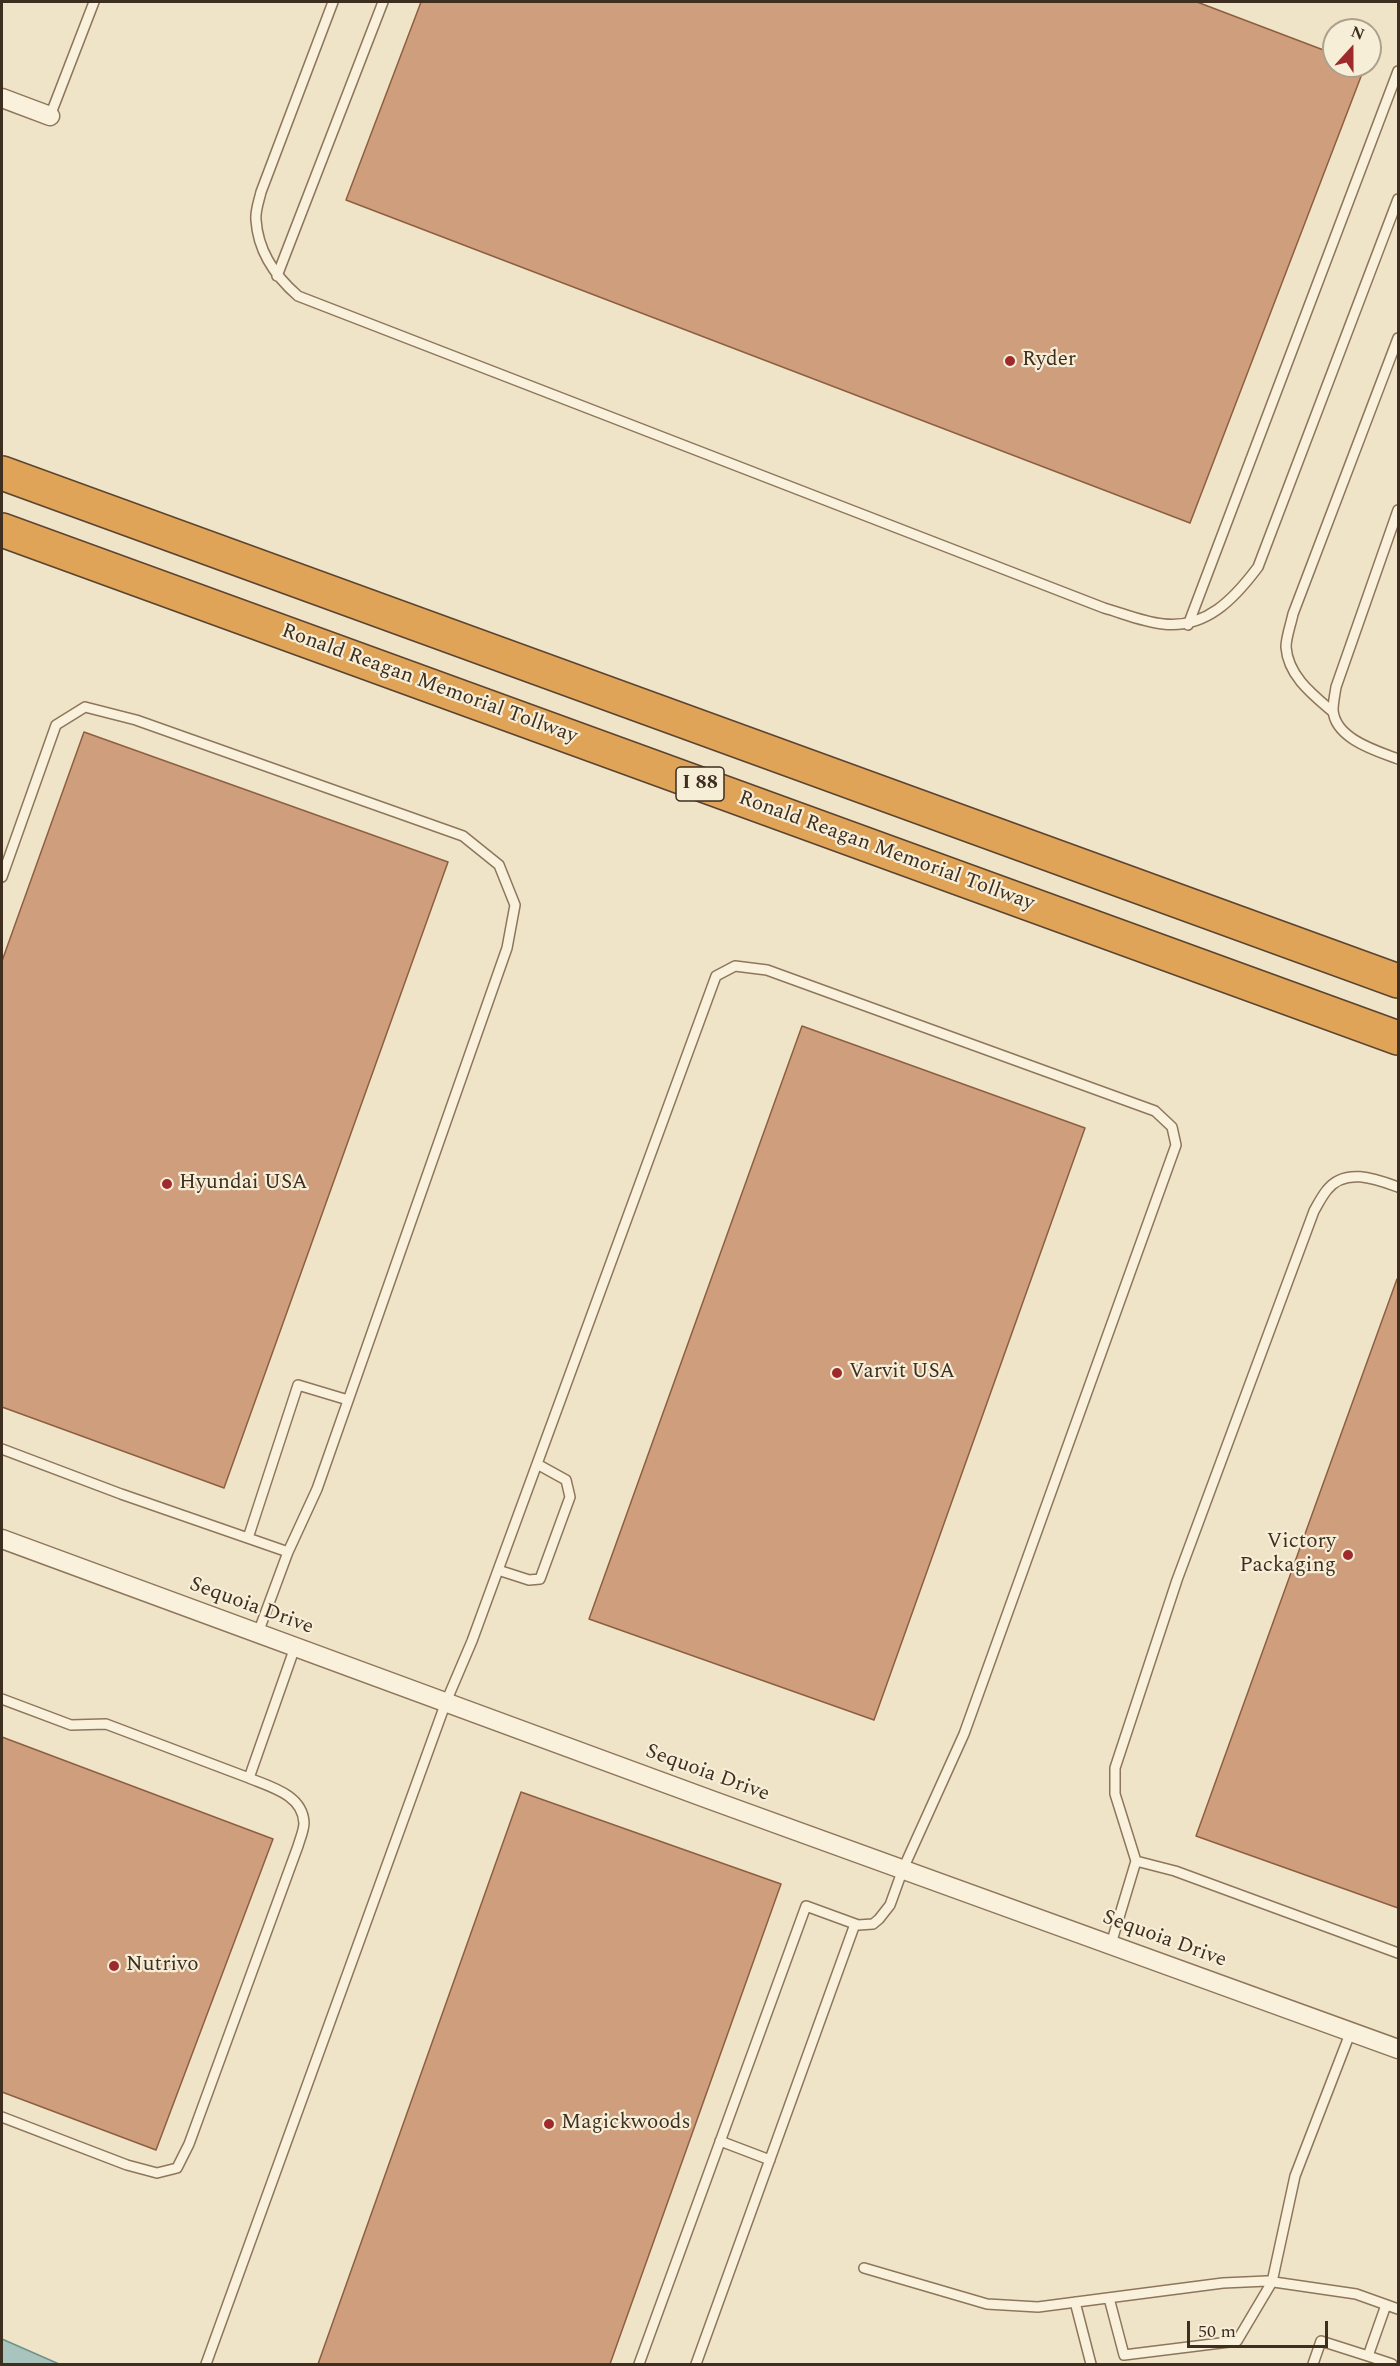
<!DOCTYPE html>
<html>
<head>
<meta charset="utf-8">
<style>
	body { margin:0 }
	#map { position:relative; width:1400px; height:2366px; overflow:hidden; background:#f0e4c8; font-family:Spectral,serif }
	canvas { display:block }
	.frame { position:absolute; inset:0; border:3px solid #3d2e20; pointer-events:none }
	.north { position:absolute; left:1322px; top:18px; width:60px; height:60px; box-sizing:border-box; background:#f7eed8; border:2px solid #ada18e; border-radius:50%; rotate:21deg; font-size:16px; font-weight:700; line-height:24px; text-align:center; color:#3d2e20 }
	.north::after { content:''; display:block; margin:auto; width:21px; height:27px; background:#9e2a2b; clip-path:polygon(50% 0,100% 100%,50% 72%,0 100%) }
	.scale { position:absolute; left:1187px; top:2321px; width:141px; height:27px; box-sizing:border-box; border:3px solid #3d2e20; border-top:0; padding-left:8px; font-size:18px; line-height:21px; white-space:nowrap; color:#3d2e20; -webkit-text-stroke:4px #f7eed8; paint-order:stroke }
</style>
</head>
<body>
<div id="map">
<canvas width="1400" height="2366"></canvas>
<div class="frame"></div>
<div class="north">N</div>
<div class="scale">50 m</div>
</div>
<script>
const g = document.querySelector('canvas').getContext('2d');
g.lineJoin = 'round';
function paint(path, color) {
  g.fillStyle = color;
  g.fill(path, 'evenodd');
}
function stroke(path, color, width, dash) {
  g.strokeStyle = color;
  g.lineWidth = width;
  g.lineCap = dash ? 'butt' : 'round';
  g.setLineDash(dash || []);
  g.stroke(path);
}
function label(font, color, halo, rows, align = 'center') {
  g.font = font + ' Spectral,serif';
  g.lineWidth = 4.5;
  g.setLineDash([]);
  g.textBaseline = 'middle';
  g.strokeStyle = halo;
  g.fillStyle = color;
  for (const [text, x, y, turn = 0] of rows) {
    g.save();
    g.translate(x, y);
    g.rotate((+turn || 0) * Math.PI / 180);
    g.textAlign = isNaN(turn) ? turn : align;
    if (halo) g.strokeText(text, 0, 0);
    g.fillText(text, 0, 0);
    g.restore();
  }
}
const water = new Path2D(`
	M2,2339L59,2364H2Z`);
const building = new Path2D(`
	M421,2H1197L1334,54V66H1365L1190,523L346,200Z
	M84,732L448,862L224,1488L2,1407V961Z
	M802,1026L1085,1128L874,1720L589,1619Z
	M1397,1279H1398V1908L1196,1836Z
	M2,1737L273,1839L156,2150L2,2092Z
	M521,1792L781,1884L610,2364H318Z`);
const service = new Path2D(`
	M333,2L261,192C259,201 255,211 256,220C258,251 275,276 298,296L1104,608C1122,613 1143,622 1163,624C1206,629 1234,599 1258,567L1398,199
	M50,116L94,2
	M277,276L383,2
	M1398,510L1336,687C1335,694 1333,703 1333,710C1335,739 1377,751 1398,759
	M1188,625L1398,71
	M1333,712C1313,695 1288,676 1286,647C1286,637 1291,624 1293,614L1398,338
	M2,877L56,725L85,707L136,720L463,836L499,865L515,905L507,948L317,1489L288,1552
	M2,1449L121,1494L288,1552L258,1633
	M248,1538L298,1385L348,1400
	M498,1570L529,1580L540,1579L570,1497L566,1480L537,1464
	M2,1699L71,1725L106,1724L249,1778
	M1136,1861L1175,1871L1398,1953
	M1111,1944L1136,1861L1115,1794V1768L1177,1580L1314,1211C1318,1204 1322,1196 1327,1190C1345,1167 1376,1179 1398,1187
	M2,2117L127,2165L157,2173L177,2168L189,2144L298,1846C300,1839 304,1830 304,1823C303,1795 271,1787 249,1778L295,1647
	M720,2141L770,2160
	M864,2268L987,2304L1038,2307L1223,2283L1267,2281L1356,2294L1398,2309
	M1109,2298L1124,2355L1237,2341L1272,2282L1295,2176L1351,2031
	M1075,2302L1091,2364
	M1386,2305L1368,2356L1392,2364
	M206,2364L446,1702L472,1641L716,976L735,966L767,970L1155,1111L1172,1127L1176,1145L964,1734L903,1869L890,1905L879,1919L873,1924L858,1925L806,1906L639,2364
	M696,2364L855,1924
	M1313,2364L1321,2341L1368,2356`);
const minor = new Path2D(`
	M2,98L50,116
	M2,1539L711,1800L1398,2049`);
const motorway = new Path2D(`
	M2,473L1398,981
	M2,530L1398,1038`);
const markers = [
	[1010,361,6,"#9e2a2b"],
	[167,1184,6,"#9e2a2b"],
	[837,1373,6,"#9e2a2b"],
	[1348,1555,6,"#9e2a2b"],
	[114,1966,6,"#9e2a2b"],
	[549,2124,6,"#9e2a2b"]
];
const shields = [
	[700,784,48]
];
const shieldNames = [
	["I 88",700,784]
];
const poiNames = [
	["Ryder",1022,361],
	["Hyundai USA",179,1184],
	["Varvit USA",849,1373],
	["Victory",1336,1543,"right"],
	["Packaging",1336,1567,"right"],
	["Nutrivo",126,1966],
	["Magickwoods",561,2124]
];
const streetNames = [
	["Ronald Reagan Memorial Tollway",429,685,20],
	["Ronald Reagan Memorial Tollway",886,852,20],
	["Sequoia Drive",251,1607,20],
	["Sequoia Drive",707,1774,20],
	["Sequoia Drive",1164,1940,20]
];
paint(water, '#a9c4bc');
stroke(water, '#6f938a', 1.5);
paint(building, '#cf9f7d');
stroke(building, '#8d5f41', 1.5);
stroke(service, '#8d765c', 12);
stroke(minor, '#8d765c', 21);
stroke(motorway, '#5b4430', 36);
stroke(service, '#faf1dc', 9);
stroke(minor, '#faf1dc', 18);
stroke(motorway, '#e0a458', 33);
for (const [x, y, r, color] of markers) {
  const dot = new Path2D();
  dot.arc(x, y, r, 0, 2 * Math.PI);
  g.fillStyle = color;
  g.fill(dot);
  stroke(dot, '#f7eed8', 2);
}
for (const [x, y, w] of shields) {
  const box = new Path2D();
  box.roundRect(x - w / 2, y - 17, w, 34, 4.5);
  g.fillStyle = '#f7eed8';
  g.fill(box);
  stroke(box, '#3d2e20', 1.5);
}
label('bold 20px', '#3d2e20', null, shieldNames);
label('21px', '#3d2e20', '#f7eed8', poiNames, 'left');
label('21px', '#3d2e20', '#f7eed8', streetNames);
</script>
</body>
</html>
